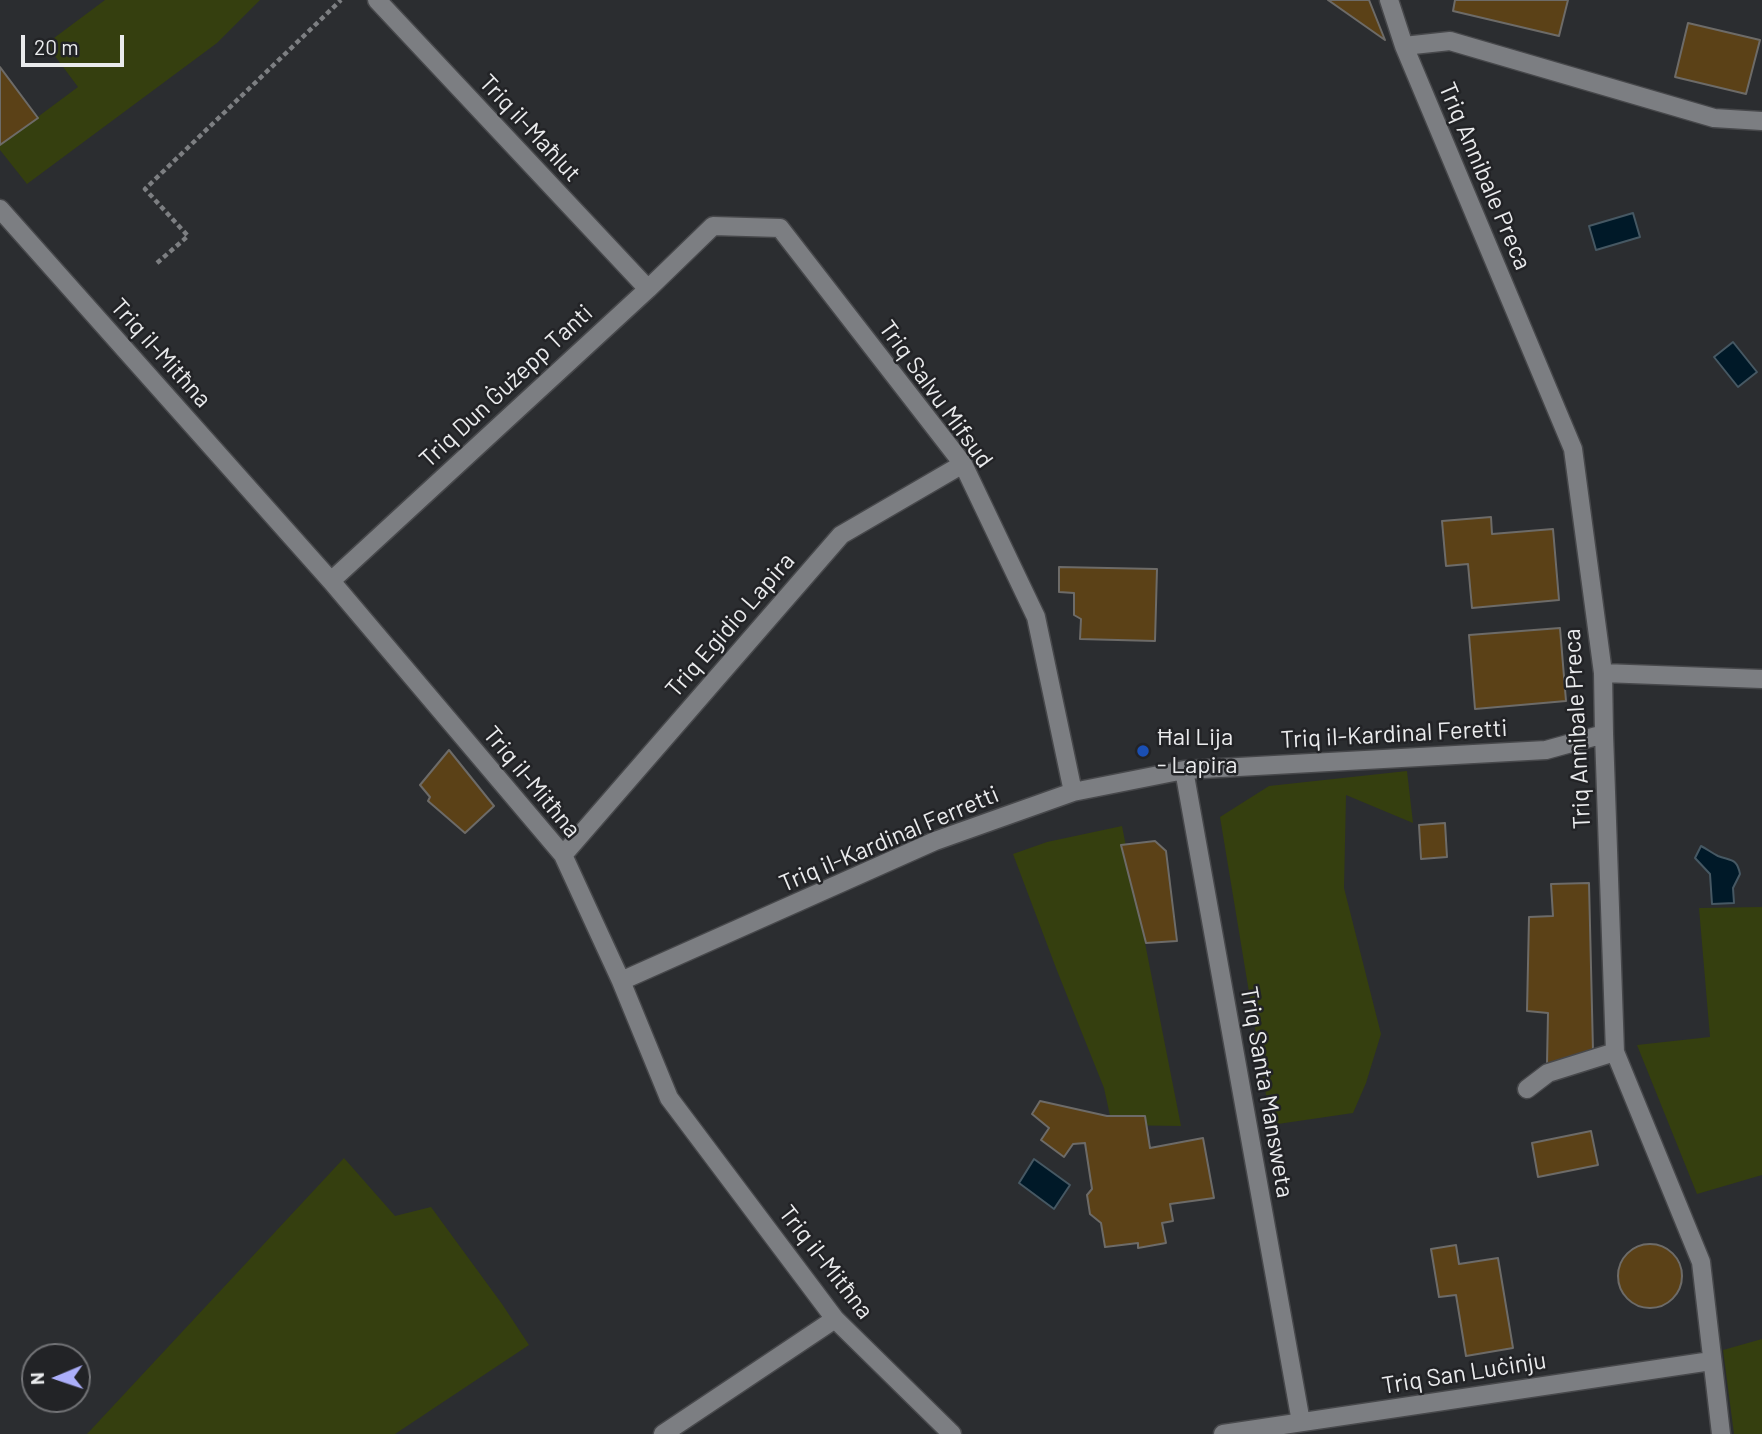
<!DOCTYPE html>
<html>
<head>
<meta charset="utf-8">
<style>
	body { margin:0 }
	#map { position:relative; width:1762px; height:1434px; overflow:hidden; background:#2b2d30; font-family:Barlow,sans-serif }
	canvas { display:block }
	.north { position:absolute; left:21px; top:1343px; width:70px; height:70px; box-sizing:border-box; background:#222326; border:2px solid #727376; border-radius:50%; rotate:268deg; font-size:19px; font-weight:700; line-height:28px; text-align:center; color:#eaebed }
	.north::after { content:''; display:block; margin:auto; width:24px; height:32px; background:#acaffb; clip-path:polygon(50% 0,100% 100%,50% 72%,0 100%) }
	.scale { position:absolute; left:21px; top:35px; width:103px; height:32px; box-sizing:border-box; border:4px solid #eaebed; border-top:0; padding-left:9px; font-size:21px; line-height:24px; white-space:nowrap; color:#eaebed; -webkit-text-stroke:5px #222326; paint-order:stroke }
</style>
</head>
<body>
<div id="map">
<canvas width="1762" height="1434"></canvas>
<div class="north">N</div>
<div class="scale">20 m</div>
</div>
<script>
const g = document.querySelector('canvas').getContext('2d');
g.lineJoin = 'round';
function paint(path, color) {
  g.fillStyle = color;
  g.fill(path, 'evenodd');
}
function stroke(path, color, width, dash) {
  g.strokeStyle = color;
  g.lineWidth = width;
  g.lineCap = dash ? 'butt' : 'round';
  g.setLineDash(dash || []);
  g.stroke(path);
}
function label(font, color, halo, rows, align = 'center') {
  g.font = font + ' Barlow,sans-serif';
  g.lineWidth = 5;
  g.setLineDash([]);
  g.textBaseline = 'middle';
  g.strokeStyle = halo;
  g.fillStyle = color;
  for (const [text, x, y, turn = 0] of rows) {
    g.save();
    g.translate(x, y);
    g.rotate((+turn || 0) * Math.PI / 180);
    g.textAlign = isNaN(turn) ? turn : align;
    if (halo) g.strokeText(text, 0, 0);
    g.fillText(text, 0, 0);
    g.restore();
  }
}
const green = new Path2D(`
	M105,0H260L217,43L27,184L0,150V145L78,87L46,44Z
	M1407,771L1413,823L1346,795L1344,888L1381,1034L1366,1083L1353,1113L1271,1125L1220,817L1269,786Z
	M1122,826L1181,1126L1112,1125L1104,1088L1056,968L1013,854L1047,842Z
	M1762,907V1175L1697,1194L1637,1045L1710,1037L1699,908Z
	M344,1158L395,1216L431,1207L502,1304L529,1345L395,1434H87Z
	M1762,1339V1434H1734L1723,1350Z`);
const water = new Path2D(`
	M1633,213L1640,237L1596,250L1589,226Z
	M1733,342L1757,372L1738,387L1714,357Z
	M1701,846C1707,849 1712,853 1718,856C1731,861 1737,858 1740,874L1733,888L1734,903L1712,904L1710,874L1695,858Z
	M1034,1159L1070,1185L1054,1209L1019,1183Z`);
const building = new Path2D(`
	M1328,0H1369L1385,40Z
	M1455,0H1568L1559,36L1453,11Z
	M1688,23L1760,40L1746,94L1675,77Z
	M0,67L38,118L0,145Z
	M1491,517L1492,534L1553,529L1559,600L1472,608L1468,564L1446,566L1442,521Z
	M1059,567L1157,569L1155,641L1080,639L1081,619L1074,615V593L1059,592Z
	M1560,628L1566,701L1475,709L1469,635Z
	M449,750L494,806L465,833L428,801L430,797L420,785Z
	M1445,823L1447,857L1421,859L1419,825Z
	M1155,841L1166,851L1177,941L1146,943L1121,845Z
	M1589,883L1593,1051L1547,1064L1548,1013L1527,1011L1529,917L1553,916L1551,884Z
	M1040,1101L1107,1116H1145L1150,1148L1203,1138L1214,1198L1170,1204L1173,1221L1162,1223L1166,1243L1138,1248V1243L1105,1247L1101,1223L1090,1214L1087,1195L1092,1189L1085,1143L1073,1144L1064,1157L1041,1140L1049,1128L1032,1114Z
	M1591,1131L1598,1165L1538,1177L1532,1143Z
	M1618 1276a32 32 0 1 1 64 0a32 32 0 1 1-64 0Z
	M1456,1245L1459,1264L1498,1258L1513,1348L1466,1356L1456,1295L1439,1297L1431,1249Z`);
const path = new Path2D(`
	M157,263L188,236L145,189L341,0`);
const minor = new Path2D(`
	M377,0L648,289
	M1389,0L1404,46L1573,449L1603,673L1604,734L1615,1052L1701,1262L1721,1434
	M1404,46L1450,41L1714,118L1762,121
	M0,209L331,581L563,855L621,981L669,1098L835,1319L952,1434
	M331,581L648,289L713,226L780,228L963,464L1036,617L1073,792
	M1603,673L1762,679
	M1184,770L1301,1422
	M563,855L841,535L963,464
	M621,981L935,841L1073,792L1184,770L1546,750L1604,734
	M1527,1089L1548,1073L1615,1052
	M663,1434L835,1319
	M1223,1434L1711,1361`);
const markers = [
	[1143,751,7,"#1a4fb4"]
];
const streetNames = [
	["Triq il-Maħlut",530,128,47],
	["Triq Annibale Preca",1485,176,67],
	["Triq il-Mitħna",161,353,48],
	["Triq Dun Ġużepp Tanti",506,386,-43],
	["Triq Salvu Mifsud",936,394,54],
	["Triq Egidio Lapira",730,625,-49],
	["Triq Annibale Preca",1577,729,-93],
	["Triq il-Kardinal Feretti",1394,734,-3],
	["Triq il-Mitħna",532,782,50],
	["Triq il-Kardinal Ferretti",889,839,-23],
	["Triq Santa Mansweta",1267,1092,80],
	["Triq il-Mitħna",826,1262,52],
	["Triq San Luċinju",1464,1373,-9]
];
const poiNames = [
	["Ħal Lija",1157,737],
	["- Lapira",1157,765]
];
paint(green, '#353f0f');
paint(water, '#001928');
stroke(water, '#465863', 2);
paint(building, '#5b4117');
stroke(building, '#6d6b68', 2);
stroke(minor, '#47484b', 21);
stroke(path, '#7d7f82', 4.5, [5, 3.5]);
stroke(minor, '#7c7e82', 18);
for (const [x, y, r, color] of markers) {
  const dot = new Path2D();
  dot.arc(x, y, r, 0, 2 * Math.PI);
  g.fillStyle = color;
  g.fill(dot);
  stroke(dot, '#222326', 2.5);
}
label('24px', '#eaebed', '#222326', streetNames);
label('24px', '#eaebed', '#222326', poiNames, 'left');
</script>
</body>
</html>
